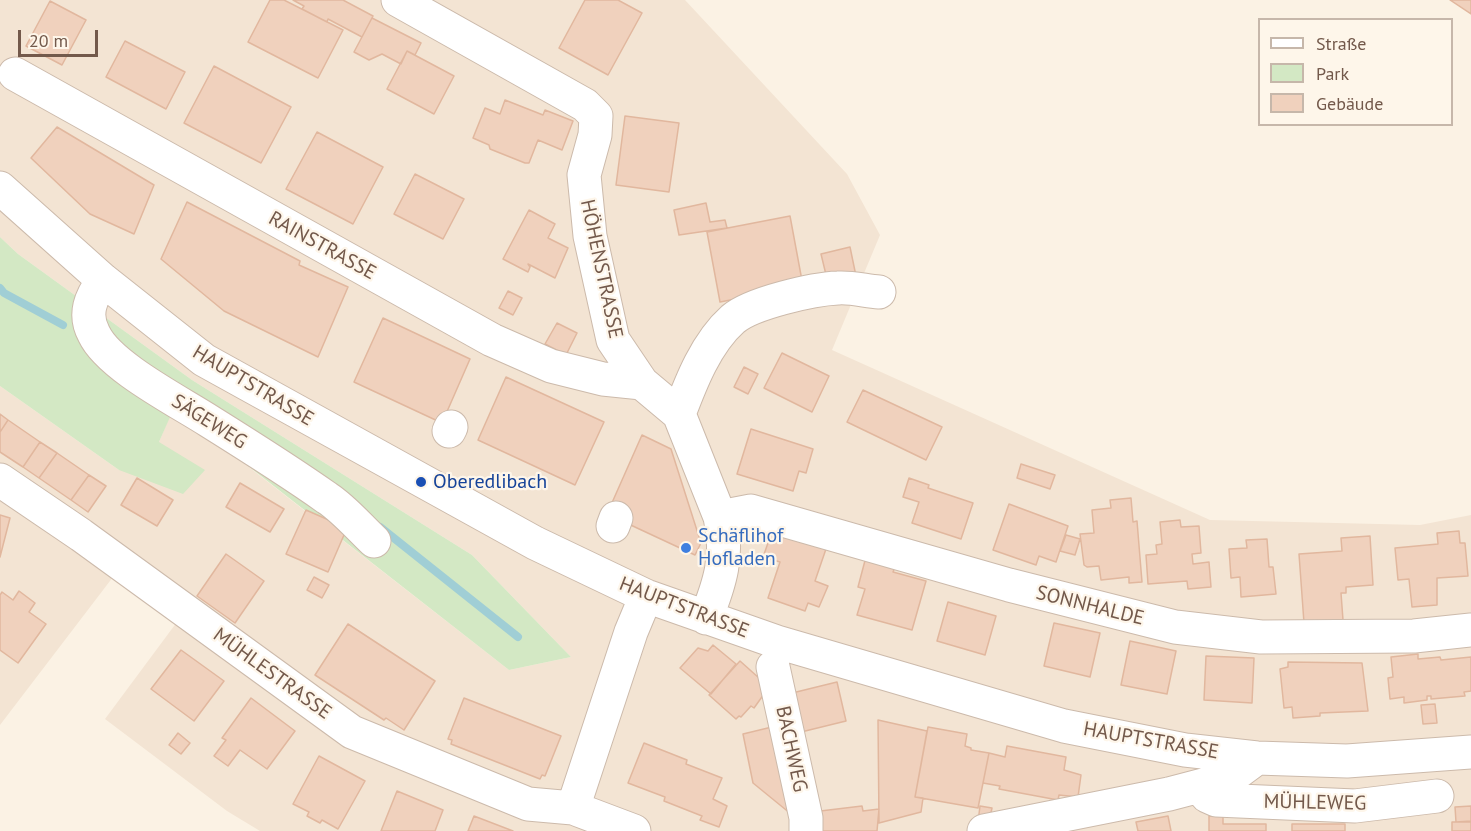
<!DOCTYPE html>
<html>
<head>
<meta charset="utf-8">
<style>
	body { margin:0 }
	#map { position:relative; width:1471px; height:831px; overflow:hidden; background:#fbf2e4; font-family:"PT Sans",sans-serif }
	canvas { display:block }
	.legend { position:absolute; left:1258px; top:18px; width:195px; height:108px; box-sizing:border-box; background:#fef6ea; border:2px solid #c6b7aa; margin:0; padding:8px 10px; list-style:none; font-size:18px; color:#73594b }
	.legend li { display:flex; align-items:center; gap:12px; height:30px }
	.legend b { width:30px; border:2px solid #c6b7aa }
	.scale { position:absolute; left:18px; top:30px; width:80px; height:27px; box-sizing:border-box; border:3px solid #73594b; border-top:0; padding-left:8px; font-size:18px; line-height:21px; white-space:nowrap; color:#73594b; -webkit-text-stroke:4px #fef6ea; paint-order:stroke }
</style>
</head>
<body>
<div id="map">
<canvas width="1471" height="831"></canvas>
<ul class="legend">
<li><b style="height:8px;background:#fff"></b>Straße</li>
<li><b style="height:16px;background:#d3e8c4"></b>Park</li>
<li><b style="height:16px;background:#f0d1bd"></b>Gebäude</li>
</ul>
<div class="scale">20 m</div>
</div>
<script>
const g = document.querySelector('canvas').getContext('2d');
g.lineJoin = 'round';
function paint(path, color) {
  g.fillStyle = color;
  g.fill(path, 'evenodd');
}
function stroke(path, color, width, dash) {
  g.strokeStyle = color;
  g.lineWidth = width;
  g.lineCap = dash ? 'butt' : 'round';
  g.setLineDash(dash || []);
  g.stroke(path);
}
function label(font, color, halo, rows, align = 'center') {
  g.font = font + ' "PT Sans",sans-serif';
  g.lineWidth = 4.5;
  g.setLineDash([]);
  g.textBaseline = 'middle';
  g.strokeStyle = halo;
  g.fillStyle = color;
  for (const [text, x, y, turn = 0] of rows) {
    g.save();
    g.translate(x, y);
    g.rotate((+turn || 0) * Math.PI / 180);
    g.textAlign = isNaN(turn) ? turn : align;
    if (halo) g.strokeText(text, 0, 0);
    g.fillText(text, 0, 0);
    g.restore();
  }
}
const residential = new Path2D(`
	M0,0H685L847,174L880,235L832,350L1210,520L1420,525L1471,515V831H260L227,811L105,719L177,622L113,577L0,725V386L119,470L159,442L173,408L509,670L571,657L472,555L192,380L18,254L0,237Z`);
const green = new Path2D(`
	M0,237L18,254L192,380L472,555L571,657L509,670L174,408L159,442L205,470L183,494L119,470L0,386Z`);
const stream = new Path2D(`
	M0,288L4,293L63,325
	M380,527L518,637`);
const building = new Path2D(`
	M270,0H284L343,30L318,78L248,42Z
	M293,0H343L373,16L362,37L328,19L327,22L302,9L304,6Z
	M585,0H618L642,13L608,75L559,48Z
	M1450,0H1471V14Z
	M50,1L86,20L62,65L26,46Z
	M372,18L421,43L415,55L407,51L401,64L382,54L369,60L354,52Z
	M125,41L185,72L166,109L106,77Z
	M407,51L454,76L434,114L387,89Z
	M214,66L291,107L261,163L184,123Z
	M505,100L543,115L545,110L573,121L562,150L538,140L529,163H525L490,149L489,145L473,138L485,108L500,114Z
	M625,116L679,123L669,192L616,185Z
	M57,127L154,185L134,234L90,214L31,158Z
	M317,132L383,167L353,224L286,189Z
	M415,174L464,199L443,239L394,214Z
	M187,202L300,261L299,265L348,287L318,357L224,311L161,259Z
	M706,203L710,222L725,220L727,228L679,235L674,210Z
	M529,210L555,224L548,238L568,248L555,278L528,264L530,267L528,272L503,259Z
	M790,216L803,286L720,302L707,232Z
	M850,247L856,276L828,283L821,254Z
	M508,291L522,298L513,315L499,308Z
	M383,318L470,359L442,423L354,382Z
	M557,323L577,333L566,355L545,344Z
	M782,353L829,376L812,412L764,388Z
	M744,367L758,374L748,394L734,387Z
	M506,377L604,422L575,485L478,440Z
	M863,390L942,427L926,460L847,422Z
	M0,414L8,420L0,432Z
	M8,420L40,442L23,467L0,452V432Z
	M751,429L813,449L806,473L799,471L793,491L737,474Z
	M642,435L671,449L701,543L695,555L607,514Z
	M40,442L57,453L39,478L23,467Z
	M57,453L89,475L71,500L39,478Z
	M1021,464L1055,475L1050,489L1017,478Z
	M89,475L106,486L88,512L71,500Z
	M137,478L173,500L157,526L121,505Z
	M909,478L929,485L928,488L973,503L961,539L912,523L919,502L903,497Z
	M240,483L284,509L270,532L226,507Z
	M1131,498L1133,522L1137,521L1142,582L1129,583V577L1101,580L1099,566L1087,567L1084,565L1080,534L1094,533L1092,510L1111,508L1110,500Z
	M1009,504L1068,526L1056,562L1039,556L1036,565L993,550Z
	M306,510L347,528L328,572L286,554Z
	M0,515L10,518L0,557Z
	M1180,520L1181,527L1199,526L1201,553L1192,554L1193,564L1209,562L1211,587L1188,589L1187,581L1148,584L1146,555L1157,554L1156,545L1162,544L1160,522Z
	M773,529L827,546L815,581L828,586L819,607L808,603L805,611L768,598L780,562L763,557Z
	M1459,531L1460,543H1465L1468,576L1437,578V605L1412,607L1409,579L1398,580L1395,548L1438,544L1437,533Z
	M1066,535L1080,539L1075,555L1060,551Z
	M1370,536L1373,585L1346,587V593H1341L1343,620L1304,623L1299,554L1342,551L1341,538Z
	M1267,539L1269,567H1273L1276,594L1241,597L1240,577L1231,578L1229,549L1247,548L1246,540Z
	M867,553L897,562L893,572L926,581L912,630L857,615L865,589L858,587Z
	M226,554L264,581L235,623L197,596Z
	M314,577L329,585L322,598L307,590Z
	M19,591L35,603L29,612L46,624L18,663L0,650V595L2,592L13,600Z
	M948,602L996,616L985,655L937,641Z
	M1054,623L1100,633L1090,677L1044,666Z
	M348,624L435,681L404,730L386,718L384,720L315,675Z
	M1130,641L1176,651L1167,694L1121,685Z
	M713,645L736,664L711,694L680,668L698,648L708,651Z
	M181,650L224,681L194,721L151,689Z
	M1418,654V659L1440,657L1441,660L1471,657V691L1464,692L1465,696L1431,699V696H1427V700L1404,703V697L1390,699L1388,678L1393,677L1391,657Z
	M1206,656L1254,658L1252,703L1204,700Z
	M740,661L769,687L754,708L751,706L741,717L739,716L736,719L709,695Z
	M1288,662L1362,663L1368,711L1320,713V716L1293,718L1292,707L1284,708L1280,669L1288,667Z
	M837,682L846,721L793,734L784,695Z
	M251,698L295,731L267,769L240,750L228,766L214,756L226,740L222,738Z
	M464,698L561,736L545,776L542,775L540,779L451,744L452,740L448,739Z
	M1435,704L1437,723L1423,724L1421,705Z
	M878,720L927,731L915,797L923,798L921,812L879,823Z
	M776,726L791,814L753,783L743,734Z
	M928,727L967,734L965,746L971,748V750L989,753L978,808L915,797Z
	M178,733L190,743L181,754L169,745Z
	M644,743L687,760L686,764L722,778L713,799L727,806L719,827L700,820L702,816L664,801L665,797L628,783Z
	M1007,746L1066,757L1064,770L1081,775L1078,797L1059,795L1058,800L999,789L1000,786L983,783L989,753L1005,757Z
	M319,756L365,781L338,829L322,820L320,823L307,816L309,812L293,804Z
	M397,791L443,810L435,831H381Z
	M862,806L863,811L879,809L877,831H815L812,812Z
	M980,806L992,808L989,822H978Z
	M1471,806V821L1456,822L1455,807Z
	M474,816L513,831H468Z
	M1168,816L1171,831H1138L1136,822Z
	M1209,816H1223V824H1266V831H1209Z
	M1452,822H1471V831H1452Z
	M1292,824H1345V831H1292Z`);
const minor = new Path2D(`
	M398,0L585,105L596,116L595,135L584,175L590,236L613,340L642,383L679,414L720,517C729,555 720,583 706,618
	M15,74L492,340L551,366L603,379L642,383
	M0,188L103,280L204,360L535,543L646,596L777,642L1064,726L1185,750L1257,758L1347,761L1471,752
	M103,280C91,297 83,314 94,334C109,366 178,401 209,421C249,446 289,471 327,498C344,509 359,527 374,541
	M679,414C691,382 706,343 733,319C752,303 813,289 838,288C851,287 866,291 879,292
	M449,431L451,427
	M0,480L81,535L352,732L528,804L573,808L634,831
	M720,517L751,511L1009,585L1175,627L1261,637L1414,636L1471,630
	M613,526L616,518
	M773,667L806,818V831
	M1200,786L1207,796L1216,800L1355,806L1437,796
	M573,808L631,632L646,596
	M984,831L1169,794L1230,778L1257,758`);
const markers = [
	[421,482,6,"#1a4fb4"],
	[686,548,6,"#3f7fe0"]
];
const streetNames = [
	["RAINSTRASSE",322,246,29],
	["HÖHENSTRASSE",601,269,78],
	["HAUPTSTRASSE",253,386,31],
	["SÄGEWEG",209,422,32],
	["SONNHALDE",1090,606,14],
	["HAUPTSTRASSE",684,608,21],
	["MÜHLESTRASSE",272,674,36],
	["HAUPTSTRASSE",1151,741,10],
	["BACHWEG",791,749,78],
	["MÜHLEWEG",1315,803,1]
];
const transitNames = [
	["Oberedlibach",433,482]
];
const shopNames = [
	["Schäflihof",698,536],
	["Hofladen",698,559]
];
paint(residential, '#f3e4d3');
paint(green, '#d3e8c4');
stroke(stream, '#a0ced5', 8);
paint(building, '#f0d1bd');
stroke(building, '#e1b79e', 1.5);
stroke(minor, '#ccbaab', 35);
stroke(minor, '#fff', 33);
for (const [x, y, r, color] of markers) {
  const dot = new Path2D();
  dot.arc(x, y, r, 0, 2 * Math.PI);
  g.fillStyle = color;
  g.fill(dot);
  stroke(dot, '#fef6ea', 2);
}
label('20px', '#73594b', '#fef6ea', streetNames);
label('20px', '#164399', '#fef6ea', transitNames, 'left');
label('20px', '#366cbe', '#fef6ea', shopNames, 'left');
</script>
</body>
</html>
